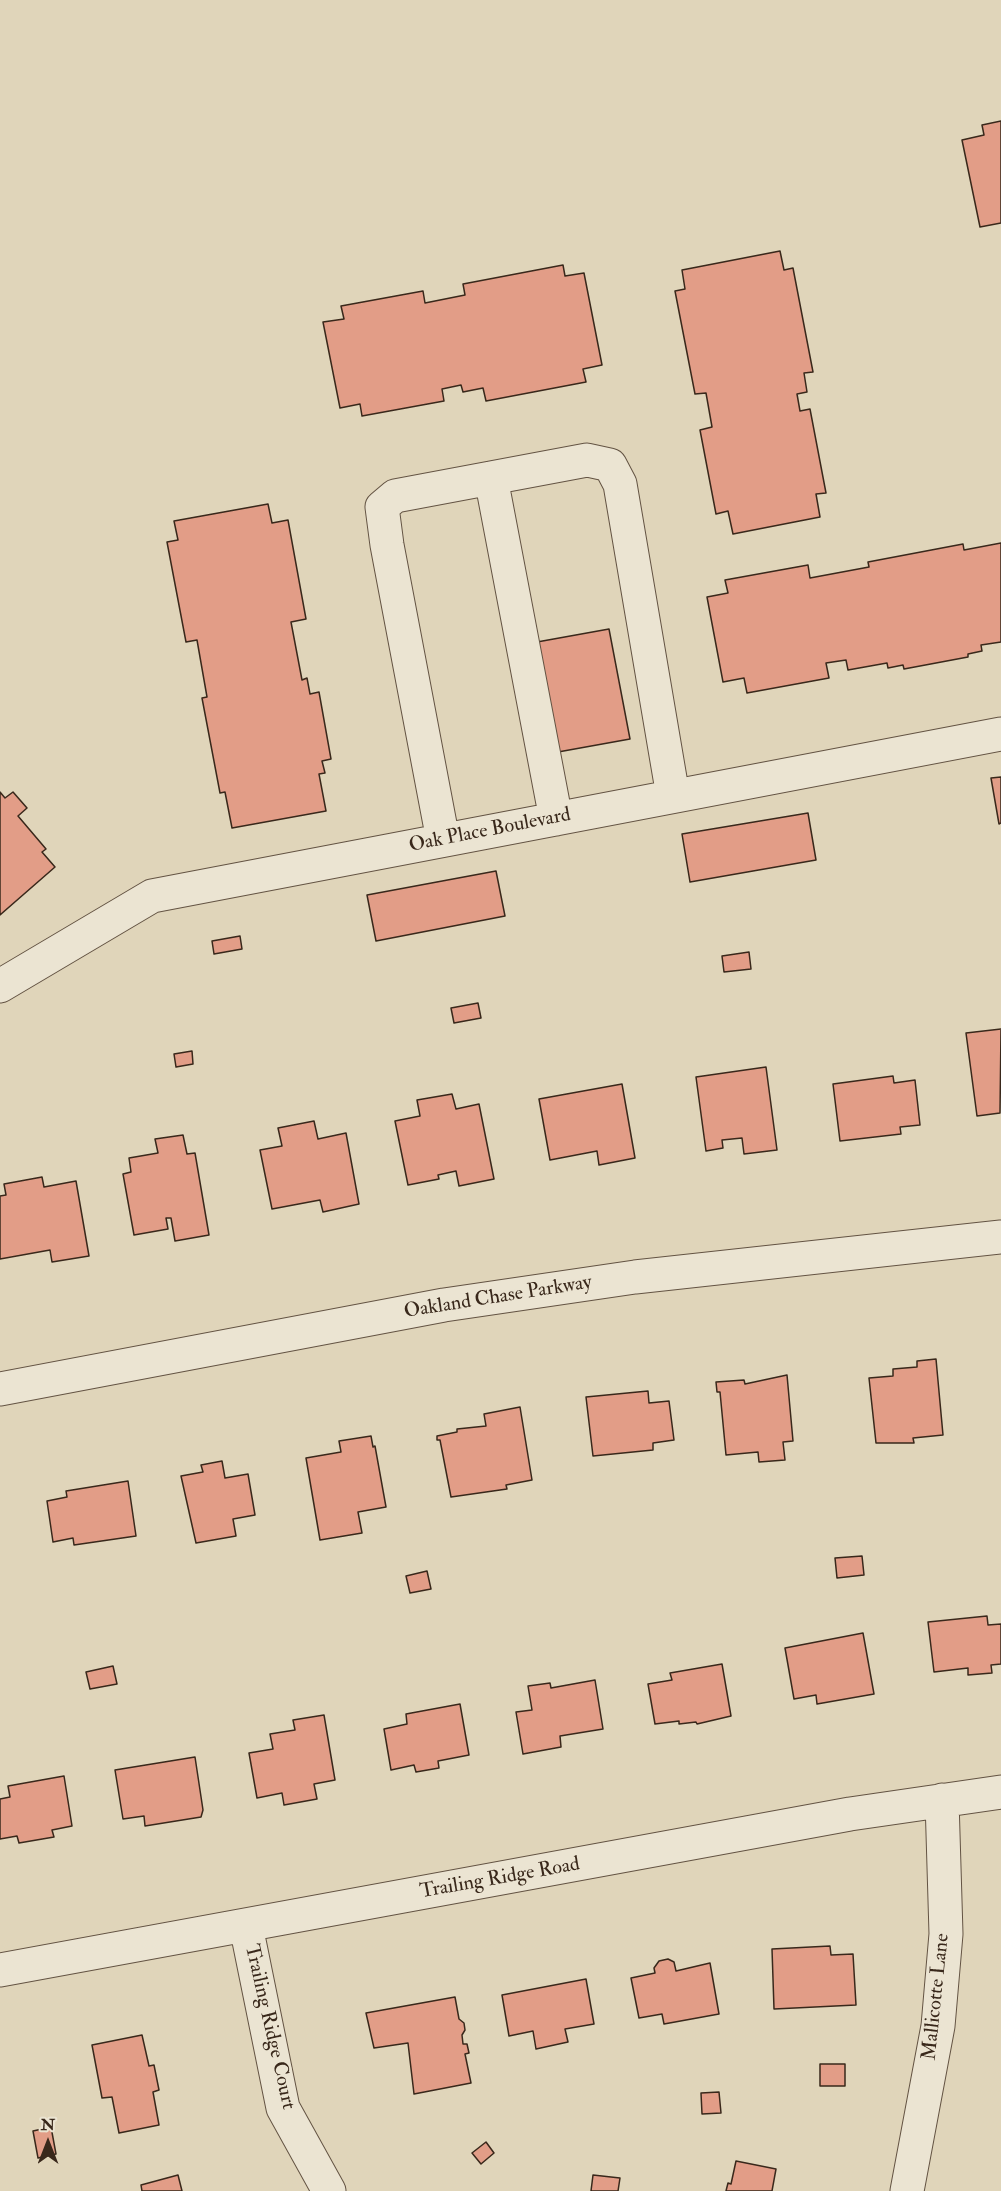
<!DOCTYPE html>
<html>
<head>
<meta charset="utf-8">
<style>
	body { margin:0 }
	#map { position:relative; width:1001px; height:2191px; overflow:hidden; background:#e0d5ba; font-family:"IM FELL Double Pica",serif }
	canvas { display:block }
	.north { position:absolute; left:18px; top:2113px; width:60px; height:60px; -webkit-text-stroke:4px #ebe4d2; paint-order:stroke; rotate:0deg; font-size:16px; font-weight:700; line-height:24px; text-align:center; color:#39281b }
	.north::after { content:''; display:block; margin:auto; width:21px; height:27px; background:#39281b; clip-path:polygon(50% 0,100% 100%,50% 72%,0 100%) }
</style>
</head>
<body>
<div id="map">
<canvas width="1001" height="2191"></canvas>
<div class="north">N</div>
</div>
<script>
const g = document.querySelector('canvas').getContext('2d');
g.lineJoin = 'round';
function paint(path, color) {
  g.fillStyle = color;
  g.fill(path, 'evenodd');
}
function stroke(path, color, width, dash) {
  g.strokeStyle = color;
  g.lineWidth = width;
  g.lineCap = dash ? 'butt' : 'round';
  g.setLineDash(dash || []);
  g.stroke(path);
}
function label(font, color, halo, rows, align = 'center') {
  g.font = font + ' "IM FELL Double Pica",serif';
  g.lineWidth = 4.5;
  g.setLineDash([]);
  g.textBaseline = 'middle';
  g.strokeStyle = halo;
  g.fillStyle = color;
  for (const [text, x, y, turn = 0] of rows) {
    g.save();
    g.translate(x, y);
    g.rotate((+turn || 0) * Math.PI / 180);
    g.textAlign = isNaN(turn) ? turn : align;
    if (halo) g.strokeText(text, 0, 0);
    g.fillText(text, 0, 0);
    g.restore();
  }
}
const building = new Path2D(`
	M1001,121V223L980,227L962,140L984,135L982,125Z
	M780,251L784,270L793,268L813,372L804,373L807,392L797,394L800,411L810,409L826,493L816,494L820,517L733,534L728,511L716,514L700,430L712,427L706,393L695,394L675,291L685,289L682,270Z
	M563,265L565,276L584,273L602,365L583,369L586,382L486,401L483,388L463,392L461,385L442,389L444,401L362,416L360,404L340,408L323,322L344,319L341,306L423,291L425,303L465,295L463,284Z
	M268,504L272,523L288,520L306,619L291,622L302,680L307,678L310,694L319,692L331,759L322,761L325,773L319,774L326,811L232,828L225,792L220,793L202,698L207,697L197,640L186,642L167,542L178,540L174,521Z
	M1001,543V642L981,645L982,651L968,654V657L904,669L903,665L888,668L887,663L848,670L846,660L826,663L829,678L747,693L744,678L723,682L707,597L728,593L725,580L808,565L810,578L869,567L868,562L963,544L964,550Z
	M609,629L630,739L558,752L537,642Z
	M1001,777V823L999,824L991,778Z
	M0,792L5,798L13,792L27,808L18,816L46,849L42,852L55,867L0,915Z
	M808,813L816,860L690,882L682,834Z
	M496,871L505,916L376,941L367,895Z
	M240,936L242,949L214,954L212,941Z
	M749,952L751,969L724,972L722,956Z
	M478,1003L481,1018L454,1023L451,1008Z
	M1001,1029L1000,1113L977,1116L966,1033Z
	M192,1051L193,1064L176,1067L174,1054Z
	M766,1067L777,1150L744,1154L742,1138L722,1140L723,1148L706,1151L696,1077Z
	M893,1076L894,1083L915,1080L920,1125L900,1127L901,1134L840,1141L833,1084Z
	M622,1084L635,1158L599,1165L597,1151L550,1160L539,1099Z
	M452,1094L456,1109L479,1104L494,1179L459,1186L456,1171L438,1175L439,1179L408,1185L395,1121L420,1116L417,1100Z
	M314,1121L318,1139L346,1133L359,1204L323,1212L320,1200L272,1209L260,1150L282,1146L278,1128Z
	M183,1135L187,1154L195,1153L209,1235L175,1241L171,1218H166L168,1229L134,1235L123,1174L131,1172L129,1158L158,1153L155,1139Z
	M42,1177L44,1187L76,1181L89,1256L52,1262L50,1250L0,1259V1196L6,1195L4,1184Z
	M936,1359L943,1435L913,1438L914,1443H876L869,1378L893,1376V1369L917,1367V1361Z
	M787,1375L793,1441L783,1442L785,1460L759,1462L758,1452L726,1455L720,1392H717L716,1382L744,1380L745,1384Z
	M648,1391L649,1403L669,1401L674,1440L653,1443V1450L593,1456L586,1397Z
	M520,1407L532,1480L506,1485L507,1489L451,1497L440,1440H437V1436L457,1432V1429L486,1426L484,1414Z
	M371,1436L373,1447L375,1446L386,1507L358,1512L362,1533L320,1540L306,1458L341,1452L339,1441Z
	M222,1461L225,1478L248,1474L255,1515L233,1519L236,1536L196,1543L181,1476L203,1472L201,1465Z
	M128,1481L136,1536L74,1545L73,1538L53,1542L47,1501L67,1497L66,1491Z
	M862,1556L864,1575L837,1578L835,1558Z
	M427,1571L431,1589L410,1593L406,1576Z
	M987,1616L988,1625L1001,1624V1664L991,1665L992,1673L968,1675V1668L934,1672L928,1622Z
	M863,1633L874,1694L817,1704L816,1695L794,1699L785,1648Z
	M722,1664L731,1716L697,1724L696,1722L679,1724V1721L655,1724L648,1684L672,1680L670,1673Z
	M113,1666L117,1684L90,1689L86,1672Z
	M595,1680L603,1729L560,1736L561,1747L523,1754L516,1712L532,1710L528,1686L550,1683L551,1688Z
	M460,1704L469,1755L438,1761L439,1768L416,1772L414,1765L391,1770L384,1729L407,1724L406,1714Z
	M324,1715L335,1780L314,1784L317,1799L284,1805L282,1793L257,1798L249,1753L273,1749L270,1734L295,1730L293,1720Z
	M195,1757L203,1810L201,1817L145,1826L144,1816L123,1819L115,1770Z
	M64,1776L72,1826L52,1830L54,1837L19,1843L17,1836L0,1839V1799L10,1797L8,1786Z
	M830,1946L831,1955L853,1954L856,2005L774,2009L772,1949Z
	M668,1959L674,1962L676,1971L710,1963L719,2014L664,2024L662,2014L639,2018L631,1978L655,1973L654,1968L659,1961Z
	M586,1979L594,2024L565,2029L568,2042L536,2049L533,2031L509,2036L502,1995Z
	M455,1997L459,2019L464,2023L465,2030L462,2035L463,2044H467L469,2053L465,2054L471,2083L414,2094L408,2043L374,2048L366,2013Z
	M142,2035L149,2066L154,2065L159,2090L153,2092L159,2125L119,2133L112,2097L102,2098L92,2045Z
	M820,2064H845V2086H820Z
	M719,2092L721,2113L702,2114L701,2093Z
	M51,2127L56,2154L38,2158L33,2131Z
	M486,2142L494,2153L481,2164L472,2153Z
	M736,2161L776,2169L772,2191H726L728,2183L731,2184Z
	M178,2175L182,2191H142L141,2185Z
	M593,2175L620,2178L618,2191H591Z`);
const minor = new Path2D(`
	M491,478L556,819
	M443,840L387,545L382,507L395,496L587,460L610,465L620,484L673,796
	M0,986L152,896L1001,734
	M0,1389L444,1305L635,1277L1001,1237
	M246,1926L283,2108L329,2191
	M0,1970L850,1814L1001,1792
	M907,2191L938,2026L946,1934L942,1800`);
const streetNames = [
	["Oak Place Boulevard",490,831,-11],
	["Oakland Chase Parkway",498,1298,-9],
	["Trailing Ridge Road",500,1879,-10],
	["Mallicotte Lane",937,1997,-84],
	["Trailing Ridge Court",269,2027,77]
];
paint(building, '#e29d87');
stroke(building, '#39281b', 1.5);
stroke(minor, '#635343', 35);
stroke(minor, '#ebe4d2', 33);
label('20px', '#39281b', '#ebe4d2', streetNames);
</script>
</body>
</html>
